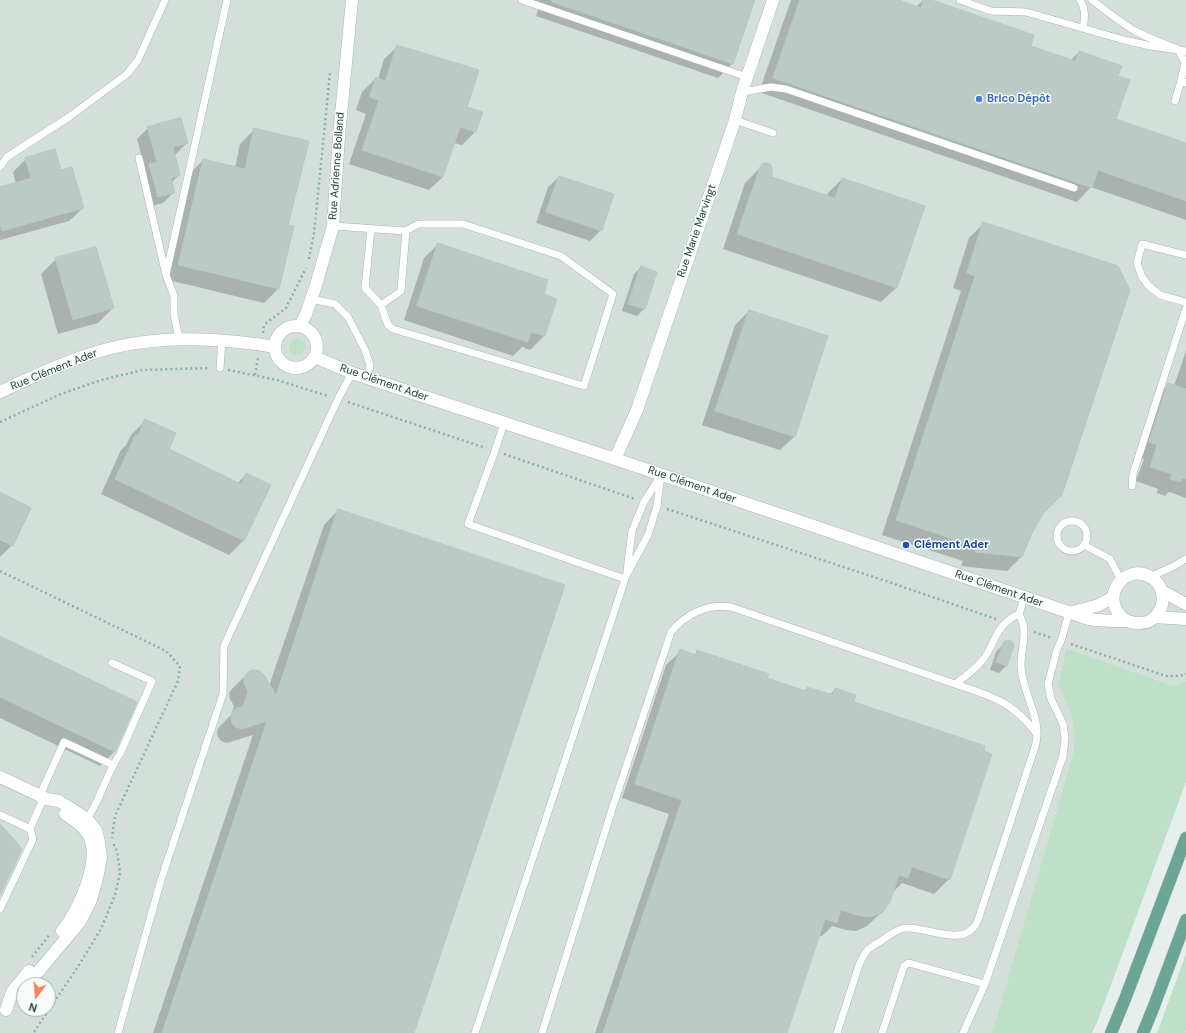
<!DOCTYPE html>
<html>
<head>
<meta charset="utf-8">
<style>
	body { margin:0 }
	#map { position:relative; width:1186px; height:1033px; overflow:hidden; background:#e6efeb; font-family:"DM Sans",sans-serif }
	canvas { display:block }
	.north { position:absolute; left:16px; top:977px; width:40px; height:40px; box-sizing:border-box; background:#f7fbf9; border:1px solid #a3b1ad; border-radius:50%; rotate:196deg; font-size:11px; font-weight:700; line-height:16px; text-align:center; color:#24423a }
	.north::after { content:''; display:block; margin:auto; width:14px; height:18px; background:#f4845f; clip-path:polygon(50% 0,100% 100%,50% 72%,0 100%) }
</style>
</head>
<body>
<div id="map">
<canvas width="1186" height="1033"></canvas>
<div class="north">N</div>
</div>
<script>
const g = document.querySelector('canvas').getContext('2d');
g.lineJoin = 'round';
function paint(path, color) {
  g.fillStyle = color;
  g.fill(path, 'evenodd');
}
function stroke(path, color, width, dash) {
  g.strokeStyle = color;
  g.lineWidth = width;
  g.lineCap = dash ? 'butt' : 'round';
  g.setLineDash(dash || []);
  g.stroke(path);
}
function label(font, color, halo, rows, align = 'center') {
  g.font = font + ' "DM Sans",sans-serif';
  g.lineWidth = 3;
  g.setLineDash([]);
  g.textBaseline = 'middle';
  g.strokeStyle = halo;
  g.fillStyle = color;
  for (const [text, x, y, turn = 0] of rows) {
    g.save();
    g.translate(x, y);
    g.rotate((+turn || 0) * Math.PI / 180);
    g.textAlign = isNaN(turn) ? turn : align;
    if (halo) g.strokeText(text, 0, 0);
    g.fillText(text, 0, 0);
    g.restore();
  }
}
const built = new Path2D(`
	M0,0H1186V681L1176,686L1168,684L1066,648L1058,686L1070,711L1075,737L1073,753L992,1033H0ZM24,985H48V1009H24Z`);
const green = new Path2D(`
	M289 347a8 8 0 1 1 16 0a8 8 0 1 1-16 0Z
	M1066,648L1168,684L1176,686L1186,681V782L1098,1020L1092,1033H992L1073,753L1075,737L1070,711L1058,686Z
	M1186,954V1031L1185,1033H1157Z`);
const shadow = new Path2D(`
	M518,0H754L732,64L718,78L536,16L539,7Z
	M791,0H896L916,7L923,0H929L1029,46L1071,60L1079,52L1117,76L1115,120L1186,144V220L1091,187L1077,202L759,92Z
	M398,46L466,107L482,113L475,132L462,145L454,143L443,177L429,190L349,164L366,114L356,110L362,92L376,78L378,79L384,59Z
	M148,128L187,143L176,154L174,155L179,175L171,183L174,192L163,203L148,207L139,175L145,169L137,139Z
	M255,129L287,225L278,289L264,303L164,279L189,175L203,160L235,168L240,144Z
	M26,159L60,171L83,208L69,221L0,240V188L16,184L13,172Z
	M763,165L771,177L827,196L828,193L842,179L896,288L881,302L723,249L745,183Z
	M559,177L601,230L590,241L536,223L548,187Z
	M984,223L1042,513L1031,532L1021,557L1007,571L961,566L963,561L882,535L961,291L953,288L969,238Z
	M438,244L542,295L556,299L544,336L530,350L522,347L513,356L404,320L424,258Z
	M56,259L113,308L98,323L58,334L41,274Z
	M641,267L656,272L644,309L637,316L622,311L634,274Z
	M749,311L794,437L780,450L702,425L735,325Z
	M1186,351V498L1169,492L1165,496L1157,493L1158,489L1136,481L1144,459L1135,456L1154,399L1168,385L1174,386Z
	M146,420L167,450L238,483L246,474L244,540L229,555L101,494L121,450L126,445L131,435Z
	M0,494L12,545L0,557Z
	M338,510L413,1033H153L253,735L227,743L221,741L218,737L217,733L218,728L231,715L234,706L230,699L229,694L231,690L249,672L269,686L324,525Z
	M0,637L115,751L100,766L0,718Z
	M1006,641V666L999,673L990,670L996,652Z
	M681,651L694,655L698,651L766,679L804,692L807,688L829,695L836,689L853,703L949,879L934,894L902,883L893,892L882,912L867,926L856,931L846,930L832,926L822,936H819L786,1033H595L669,814L622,798L666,665Z`);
const building = new Path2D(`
	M552,0H755L733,64L552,2Z
	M800,0H899L921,8L923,0H932L1034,35L1031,46L1075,61L1079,51L1122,66L1118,76L1130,80L1116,119L1186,143V201L1098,170L1092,188L773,78Z
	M397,45L479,70L467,107L483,112L476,132L460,127L443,177L362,150L379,100L369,97L376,77L385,81Z
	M181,118L188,143L173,147L180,175L171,178L175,193L158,197L149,164L157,162L147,127Z
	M254,128L309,141L288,225L294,226L279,289L178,265L203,159L245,169Z
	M55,149L61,170L72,167L84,208L2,231L0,224V187L31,178L25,158Z
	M765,163L770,164L772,167V177L835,198L842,178L925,206L897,288L737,234L760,167L762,164Z
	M559,176L614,194L602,231L546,212Z
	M983,222L1118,266L1130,290L1062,495L1043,514L1032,533L1022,557L975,552L977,547L896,520L975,276L967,273Z
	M438,243L548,280L544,294L557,299L545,336L531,332L528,342L417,306Z
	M96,247L114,308L73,320L55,258Z
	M641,266L657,272L645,309L628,304Z
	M749,310L828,336L795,437L715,411Z
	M1168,383L1186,389V479L1182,478L1181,482L1170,479L1172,474L1150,467L1157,445L1149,442Z
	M145,419L176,433L169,449L241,484L246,473L271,485L244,541L115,479L136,434L138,436Z
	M0,492L31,508L13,546L0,540Z
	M338,509L565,585L414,1033H162L267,721L242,729L235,727L232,723L231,718L232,713L235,709L243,706L248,691L244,684V677L247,673L251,670H256L260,671L264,675L276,695Z
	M0,636L137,702L115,752L0,697Z
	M1006,640L1012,641L1014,646L1007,666L996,662L1003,644Z
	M680,649L696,655L697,650L769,674L767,678L806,691L807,687L833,695L835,688L856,695L854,702L985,746L984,751L992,754L950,880L912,867L908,878L899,875L890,902L883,912L871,917L860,916L841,910L837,923L825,919L787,1033H603L682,800L635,784Z
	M0,824L12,837L22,849L0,895Z`);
const path = new Path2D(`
	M309,259L314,233L330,73
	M263,333L264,325L286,308L306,268
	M228,370L277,380L328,396
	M255,375L258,358
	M348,402L486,448
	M0,422L61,394L101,380L143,370L210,368
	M504,454L635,499
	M667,509L889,582L996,619
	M0,571L166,651L180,666L178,681L115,816L112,838
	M1034,632L1052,638
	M1071,644L1166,676H1180L1186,674
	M32,957L50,934
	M34,1032L77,968L101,929L115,895L120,873L117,851L113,843`);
const lane = new Path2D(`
	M522,0L747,77
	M960,0L991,11L1026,12L1124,40L1151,46L1186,51
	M1080,0C1086,9 1085,18 1083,28
	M1092,0C1106,11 1120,22 1135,31C1149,38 1163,44 1178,49L1185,63L1181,81L1186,83
	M742,92L771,87L786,89L1074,188
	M1175,101L1181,81
	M735,120L773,133
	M139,158L166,275L174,296V314L179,339
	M0,167L7,157L69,117L127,74L138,60L165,0
	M333,226L406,231L418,224H463L561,256L613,294L584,386L393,329L388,325L381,305L365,288L371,229
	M1186,255L1142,244L1137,263L1142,277L1149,286L1160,295L1186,302
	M166,275L227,0
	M311,299L335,304L348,317L365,350L370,365L368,378
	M381,305L401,291L406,231
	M220,368L222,340
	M504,423L495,451L468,524L625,579
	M1132,486L1133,474L1186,308
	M1057 536a15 15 0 1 1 30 0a15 15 0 1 1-30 0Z
	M1084,545L1110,559L1121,580
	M627,571L632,531L644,502L660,477
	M1150,577L1174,566L1186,559
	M1019,614L1024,598
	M955,684C992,696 1013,702 1037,734
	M40,795L64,742L113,765
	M0,815L30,829
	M85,822C101,801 105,775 120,754L152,681L112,663
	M0,909L33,839L30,829L44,797
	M118,1033L161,880L223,694L224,646L338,399L352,373
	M475,1033L626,576L648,535L657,506L661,475
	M542,1033L614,803L671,632C686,614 708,603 731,607L955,684C966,676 977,668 985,657C997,638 997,624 1019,614C1029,633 1021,645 1021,665C1021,688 1038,713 1037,734C1037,738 1036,743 1035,747L978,920C977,923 975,926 973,928C959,945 923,926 905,928C897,929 888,936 881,941C868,949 865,950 859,965L837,1033
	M882,1033L904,966L909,963L985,984
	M963,1033L985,984L1063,756L1065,738L1063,724L1051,699L1048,684L1057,649L1061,641L1069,613`);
const street = new Path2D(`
	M300,326L306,314L316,285L333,226L339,136L352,0
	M275 347a21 21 0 1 1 42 0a21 21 0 1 1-42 0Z
	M315,357L352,373L615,459L1089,619C1101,621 1113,621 1125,621C1130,621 1135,624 1140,623C1156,623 1165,607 1162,593C1161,587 1158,582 1152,578C1126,560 1095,599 1127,621
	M0,392C36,375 72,358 111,348C164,335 221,338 275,347
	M615,459L637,410L735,120L742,92L773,0
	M1162,591L1186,604
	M1069,613L1099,605L1113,597
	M1155,617L1186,619
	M0,777L47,799L59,801L87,819L96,830L99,842L101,857L98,874L91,900L80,922L27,985
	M62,931C78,911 103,859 88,834C83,826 73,819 65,814
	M6,1010L12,992L29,971`);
const primary = new Path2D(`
	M1111,1033L1125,999L1186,838
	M1143,1033L1154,1006L1186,920`);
const markers = [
	[979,99,4,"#3f7fe0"],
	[906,545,4,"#1a4fb4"]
];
const shopNames = [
	["Brico Dépôt",987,99]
];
const streetNames = [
	["Rue Adrienne Bolland",337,166,-86],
	["Rue Marie Marvingt",697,231,-71],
	["Rue Clément Ader",54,370,-22],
	["Rue Clément Ader",384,383,19],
	["Rue Clément Ader",692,485,19],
	["Rue Clément Ader",999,589,19]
];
const transitNames = [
	["Clément Ader",914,545]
];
paint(built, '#d4dfda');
paint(green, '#bfe0c8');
paint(shadow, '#0003');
paint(building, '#bbcac4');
stroke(building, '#b8c9c2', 1);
stroke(lane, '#a8b8b2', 8);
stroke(street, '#a8b8b2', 13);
stroke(primary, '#c2cac8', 13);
stroke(path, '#86b3a5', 2.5, [2, 3]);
stroke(lane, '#fff', 7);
stroke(street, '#fff', 12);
stroke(primary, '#6aa596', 12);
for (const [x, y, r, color] of markers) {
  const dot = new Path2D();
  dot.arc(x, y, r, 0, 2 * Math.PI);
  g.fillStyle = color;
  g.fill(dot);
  stroke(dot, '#f7fbf9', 1.5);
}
label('bold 11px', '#366cbe', '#f7fbf9', shopNames, 'left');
label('11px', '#24423a', '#f7fbf9', streetNames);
label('bold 11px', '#164399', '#f7fbf9', transitNames, 'left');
</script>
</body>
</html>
